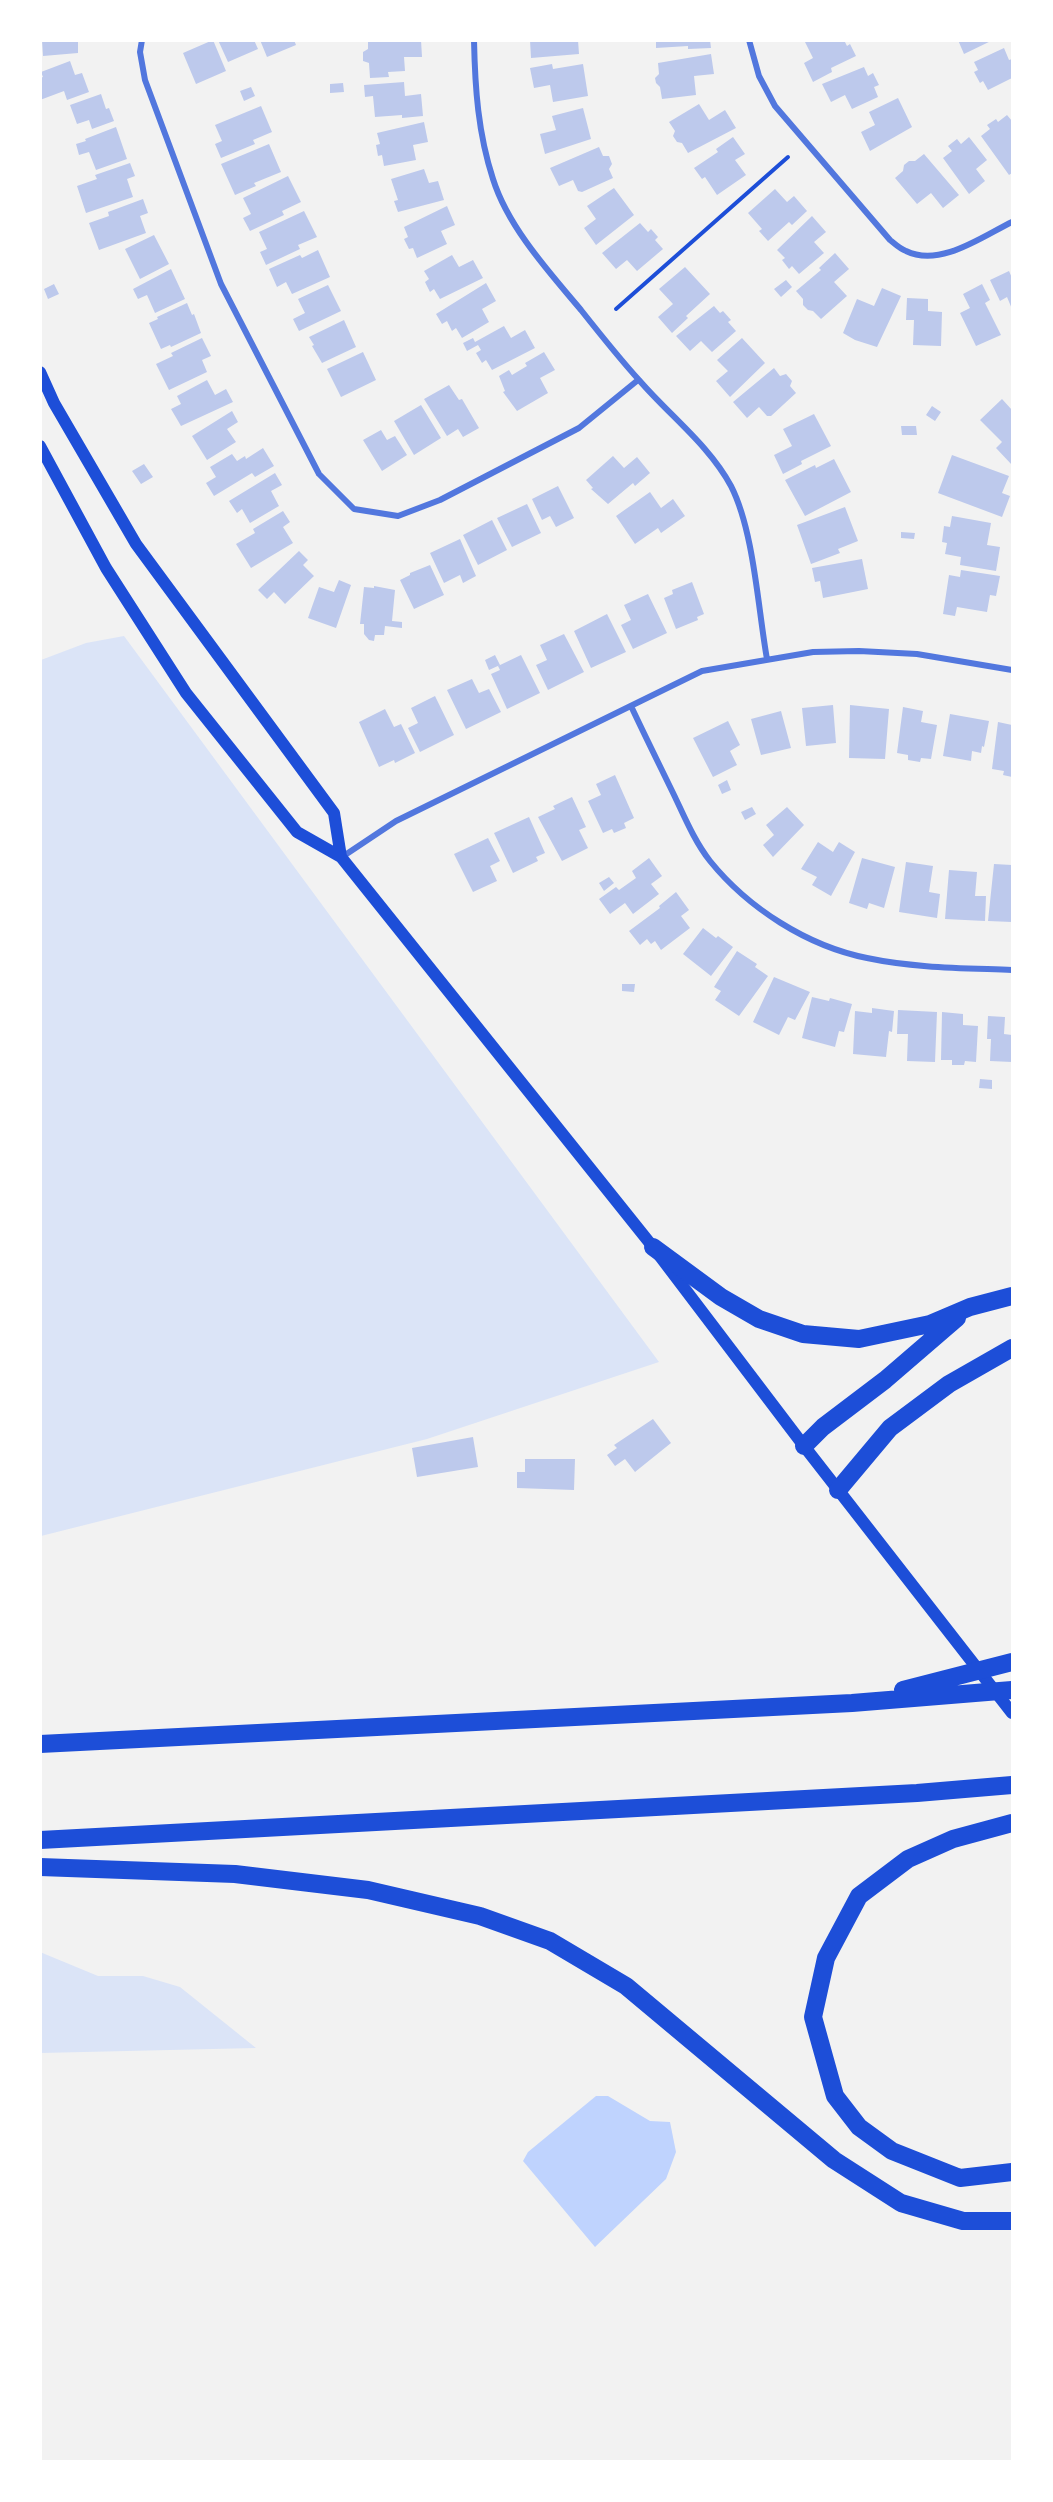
<!DOCTYPE html>
<html>
<head>
<meta charset="utf-8">
<style>
	body { margin:0 }
	#map { position:relative; width:1053px; height:2502px; overflow:hidden; background:#f2f2f2; font-family:Manrope,sans-serif }
	canvas { display:block }
	.frame { position:absolute; inset:0; border:42px solid #fff; pointer-events:none }
</style>
</head>
<body>
<div id="map">
<canvas width="1053" height="2502"></canvas>
<div class="frame"></div>
</div>
<script>
const g = document.querySelector('canvas').getContext('2d');
g.lineJoin = 'round';
function paint(path, color) {
  g.fillStyle = color;
  g.fill(path, 'evenodd');
}
function stroke(path, color, width, dash) {
  g.strokeStyle = color;
  g.lineWidth = width;
  g.lineCap = dash ? 'butt' : 'round';
  g.setLineDash(dash || []);
  g.stroke(path);
}
const green = new Path2D(`
	M124,636L659,1362L427,1439L41,1536V660L86,643Z
	M40,1952L98,1976H143L180,1987L256,2048L41,2053Z`);
const water = new Path2D(`
	M596,2096H608L650,2121L670,2122L676,2152L666,2179L595,2247L523,2161L528,2152Z`);
const building = new Path2D(`
	M42,40H78V53L43,56Z
	M213,40L226,71L196,84L183,53Z
	M218,40H254L258,49L228,62Z
	M260,40H294L296,45L267,57Z
	M368,40H421L422,57H404L405,71L388,72L389,77L370,78L369,63L363,61V52L368,49Z
	M530,40H578L579,54L531,58Z
	M656,40H710L711,48L688,49V46L656,48Z
	M808,40H844L847,46L850,44L856,56L831,68L832,72L813,82L804,63L813,58L805,42Z
	M958,40H993L964,54Z
	M1004,48L1009,60L1012,59V78L988,90L983,81L980,83L974,72L978,70L974,62Z
	M711,54L714,74L694,76L696,95L662,99L660,87L656,83L655,78L659,74L658,63Z
	M70,61L75,75L82,73L89,92L67,100L64,91L40,100V78L43,77L41,72Z
	M552,64L553,69L583,64L588,96L553,102L550,85L534,88L530,68Z
	M864,67L868,76L873,73L879,85L874,87L878,97L852,109L845,95L831,102L822,84Z
	M404,82L405,96L421,94L423,116L402,118V115L375,117L373,96L365,97L364,85Z
	M343,83L344,92L330,93V84Z
	M251,87L255,96L244,101L240,91Z
	M101,94L106,109L109,108L114,121L92,129L89,120L77,124L70,105Z
	M898,98L912,127L870,151L861,132L875,125L869,112Z
	M699,104L709,120L725,110L736,128L688,153L682,143L677,142L673,136L675,131L669,122Z
	M261,106L272,132L253,140L255,144L221,158L215,144L222,141L215,125Z
	M583,108L591,139L545,154L540,134L556,130L552,116Z
	M1007,115L1012,121V173L1009,175L981,136L990,129L987,125L996,119L998,122Z
	M424,122L428,142L413,145L416,160L384,166L382,155L378,156L376,145L380,144L377,133Z
	M116,127L127,159L96,170L89,152L79,155L76,144L86,141L85,139Z
	M733,137L745,154L735,160L746,175L717,195L705,177L702,179L694,168L718,152L716,149Z
	M969,137L987,160L976,169L985,181L969,194L943,158L952,151L948,146L957,139L961,144Z
	M269,144L281,172L254,183L256,186L235,195L221,164Z
	M599,147L603,156H609L612,164L609,169L613,178L582,192L578,191L573,180L559,186L550,168Z
	M924,154L959,195L943,208L931,193L917,204L895,178L903,171L904,165L909,161H915Z
	M130,163L135,176L127,179L133,197L86,213L77,186L97,179L95,175Z
	M424,169L429,183L438,181L444,200L398,212L394,201L398,200L391,179Z
	M288,176L301,202L282,211L284,215L250,231L243,218L251,214L243,198Z
	M614,188L634,215L596,245L584,228L596,219L587,206Z
	M775,189L787,202L794,196L807,211L792,225L789,222L768,241L759,231L762,229L748,213Z
	M143,199L148,213L140,216L146,233L99,250L89,223L109,216L108,212Z
	M447,206L455,225L441,231L447,244L417,258L413,248L409,249L404,239L408,237L404,227Z
	M304,211L317,237L298,245L300,249L266,265L260,252L267,249L259,232Z
	M812,216L826,232L814,242L824,253L799,274L792,266L789,269L782,260L785,258L777,250Z
	M640,223L648,232L651,229L658,237L655,240L663,249L637,271L627,260L616,269L602,253Z
	M154,235L169,264L140,279L125,249Z
	M318,250L330,277L292,294L286,282L277,287L269,269L300,255L302,258Z
	M835,253L849,269L834,282L847,296L821,319L813,311L808,310L803,305V299L796,291L821,270L819,268Z
	M452,255L459,267L473,260L483,278L440,299L434,289L430,292L425,282L429,279L424,271Z
	M685,267L710,294L686,316L688,318L672,333L658,317L673,304L659,289Z
	M171,269L185,299L155,313L147,295L138,299L133,289Z
	M1009,271L1012,278V309L1007,297L1000,301L990,280Z
	M786,280L792,287L781,297L774,289Z
	M486,283L496,301L482,309L489,322L462,338L456,328L452,331L447,321L442,324L436,314Z
	M54,284L59,294L48,299L44,289Z
	M982,284L990,300L985,303L1001,335L976,346L960,313L970,308L963,294Z
	M328,285L341,311L299,331L293,319L305,313L298,299Z
	M882,288L901,296L877,347L855,340L843,333L857,299L874,306Z
	M907,298L928,299V311L942,312L941,346L913,345L914,320H906Z
	M187,303L192,315L194,314L201,333L171,347L170,345L161,349L149,323L158,319L157,317Z
	M714,306L720,313L723,311L731,320L728,322L736,331L712,352L701,341L690,351L676,336Z
	M344,320L356,347L322,363L312,346L314,345L309,337Z
	M504,326L511,338L525,330L535,348L492,370L486,360L482,363L476,353L481,350L478,345L467,351L463,343L473,338L475,342Z
	M202,338L211,356L202,360L207,372L169,390L156,364L173,356L171,353Z
	M742,338L765,363L730,397L716,381L728,371L717,360Z
	M363,352L376,380L341,397L327,369Z
	M544,352L555,370L540,378L548,393L517,411L503,392L505,391L499,376L509,370L512,375L527,366L525,363Z
	M774,368L780,376L786,374L792,381L790,386L796,393L771,416H767L759,407L747,418L733,402Z
	M207,380L215,395L226,389L233,402L181,426L171,409L181,404L177,396Z
	M449,385L459,400L462,399L479,428L463,437L458,429L447,436L424,399Z
	M1002,399L1012,410V465L996,448L1002,442L980,420Z
	M421,405L441,438L414,455L394,421Z
	M932,406L941,412L935,421L926,415Z
	M232,411L238,422L227,429L236,442L207,460L192,436Z
	M814,414L831,446L801,461L802,464L783,474L774,455L792,446L783,429Z
	M901,426H916L917,435H902Z
	M381,430L387,440L395,436L407,455L382,471L363,440Z
	M263,448L274,466L255,477L252,473L214,496L206,483L216,477L210,467L232,454L237,461L245,456L246,459Z
	M952,455L1009,476L1002,493L1010,496L1002,517L938,493Z
	M613,456L624,468L637,457L650,473L635,486L633,483L608,504L591,489L593,488L586,480Z
	M834,459L851,492L805,516L785,480L815,465L816,468Z
	M144,464L153,477L141,484L132,471Z
	M275,473L282,485L271,491L279,506L250,523L242,509L237,513L229,501Z
	M558,486L574,518L556,527L550,516L542,520L532,499Z
	M650,492L661,508L673,499L685,516L661,533L658,528L635,544L616,516Z
	M527,504L541,533L512,547L497,518Z
	M845,507L858,541L838,549L840,553L811,564L797,525Z
	M283,511L290,522L283,527L293,543L251,568L236,544L255,533L253,529Z
	M952,516L991,523L987,545L1000,547L996,571L960,565L961,557L945,554L947,543L942,542L944,526L950,527Z
	M492,520L507,550L478,565L463,535Z
	M901,532L915,533L914,539L901,538Z
	M460,539L476,576L463,583L460,575L444,583L430,553Z
	M299,551L308,560L303,565L314,576L285,604L274,592L267,599L258,590Z
	M862,559L868,589L823,598L820,581L815,582L812,568Z
	M430,565L444,595L414,609L400,580L410,575V573Z
	M961,570L1000,576L996,596L990,595L987,612L957,607L955,616L943,614L949,575L960,577Z
	M339,580L351,585L336,628L308,618L319,587L334,592Z
	M692,582L704,614L697,617L698,620L676,629L664,598L673,594L672,590Z
	M374,586L395,590L392,621L402,622V628L385,626L384,635H375L374,641L369,640L364,634V624H360L364,587L374,588Z
	M648,594L667,633L633,649L621,625L631,620L624,605Z
	M607,614L626,652L591,668L574,631Z
	M564,634L584,672L548,690L536,665L547,660L540,645Z
	M495,655L500,665L489,670L485,660Z
	M521,655L540,693L507,709L491,674L500,670L498,666Z
	M472,679L479,693L489,689L501,712L466,729L447,690Z
	M435,696L454,735L420,752L408,728L418,723L411,708Z
	M833,705L836,743L806,746L802,708Z
	M850,705L889,709L885,759L849,758Z
	M903,707L923,711L921,722L937,725L931,759L921,758L920,762L908,760V755L897,753Z
	M385,709L394,727L401,724L415,753L395,763L394,760L379,767L359,722Z
	M781,711L791,748L761,755L751,719Z
	M950,714L989,721L984,747L982,746L981,753L972,751L971,761L943,756Z
	M728,721L740,745L730,751L737,765L713,777L693,738Z
	M998,722L1012,725V777L1003,775L1004,771L992,769Z
	M615,775L634,818L624,823L626,828L614,833L612,829L603,833L588,801L601,795L596,784Z
	M727,780L731,790L722,794L718,785Z
	M572,797L586,827L579,830L588,848L562,861L538,817L555,809L553,806Z
	M752,807L756,814L745,820L741,812Z
	M787,807L804,825L773,857L763,845L774,835L766,825Z
	M529,817L545,853L536,857L538,861L513,873L494,833Z
	M488,838L500,861L490,866L497,881L473,892L454,854Z
	M818,842L833,852L839,842L855,852L831,896L812,885L817,877L801,869Z
	M649,858L662,876L651,884L659,894L633,914L625,903L610,914L599,899L616,887L619,890L636,878L632,871Z
	M862,858L895,867L884,908L869,903L867,909L849,903Z
	M906,862L933,866L929,892L940,894L937,918L899,912Z
	M994,864L1012,865V922L988,921Z
	M949,870L977,872L975,896H986L985,921L945,919Z
	M609,877L614,883L604,891L599,883Z
	M676,892L689,910L681,916L690,928L661,950L655,941L651,944L647,939L640,945L629,931L660,908L659,906Z
	M703,928L716,938L718,936L733,947L711,976L683,954Z
	M737,951L757,964L755,967L768,976L739,1016L715,1000L721,991L714,987Z
	M774,977L810,992L795,1020L788,1017L779,1035L753,1022Z
	M622,984H635L634,992L622,991Z
	M812,997L829,1001L830,998L852,1004L844,1032L839,1031L835,1047L802,1038Z
	M872,1008L894,1011L892,1032L889,1031L886,1057L853,1054L855,1011L872,1013Z
	M898,1010L937,1012L935,1062L907,1061L908,1034H897Z
	M942,1012L963,1014V1025L978,1026L976,1062L965,1061L964,1065H952V1060H941Z
	M988,1016L1005,1017L1004,1034L1012,1035V1062L990,1061L991,1039H987Z
	M980,1079L992,1080V1089L979,1088Z
	M653,1419L671,1443L635,1472L625,1459L615,1466L607,1455L617,1448L614,1445Z
	M473,1437L478,1467L417,1477L412,1448Z
	M525,1459H575L574,1490L517,1488V1472H525Z`);
const path = new Path2D(`
	M616,309L788,157`);
const minor = new Path2D(`
	M142,40L140,52L145,80L221,284L319,474L354,509L398,516L440,500L579,428L638,380
	M474,40C475,88 478,133 493,179C508,227 549,272 581,310C600,334 619,358 639,380C669,415 709,445 731,486C754,531 758,609 767,659
	M749,40L759,76L775,106L890,240C895,244 900,249 906,251C940,268 983,236 1012,222
	M631,706C645,736 660,766 675,797C685,818 695,842 710,861C748,908 807,946 867,958C914,968 964,968 1012,970
	M342,857L396,821L702,671L813,652L859,651L917,654L1012,670`);
const secondary = new Path2D(`
	M40,372L54,403L136,544L334,813L341,857
	M40,446L106,568L186,693L297,832L341,857L653,1247L804,1446L1012,1713`);
const motorway = new Path2D(`
	M653,1247L721,1297L759,1319L803,1334L859,1339L930,1324L970,1307L1012,1296
	M804,1446L823,1427L885,1380L957,1318
	M838,1490L890,1428L949,1384L1012,1348
	M903,1690L1012,1662
	M40,1744L852,1703L1012,1690
	M1012,1823L953,1839L908,1859L859,1896L826,1958L813,2017L835,2096L859,2127L892,2151L960,2178L1012,2172
	M40,1840L917,1793L1012,1785
	M40,1867L235,1874L368,1890L480,1916L550,1941L626,1986L834,2160L901,2203L963,2221H1012`);
paint(green, '#dbe4f7');
paint(water, '#bfd3fe');
paint(building, '#bdc9ec');
stroke(path, '#1d4ed8', 4);
stroke(minor, '#5277de', 6);
stroke(secondary, '#1d4ed8', 12);
stroke(motorway, '#1d4ed8', 18);
</script>
</body>
</html>
